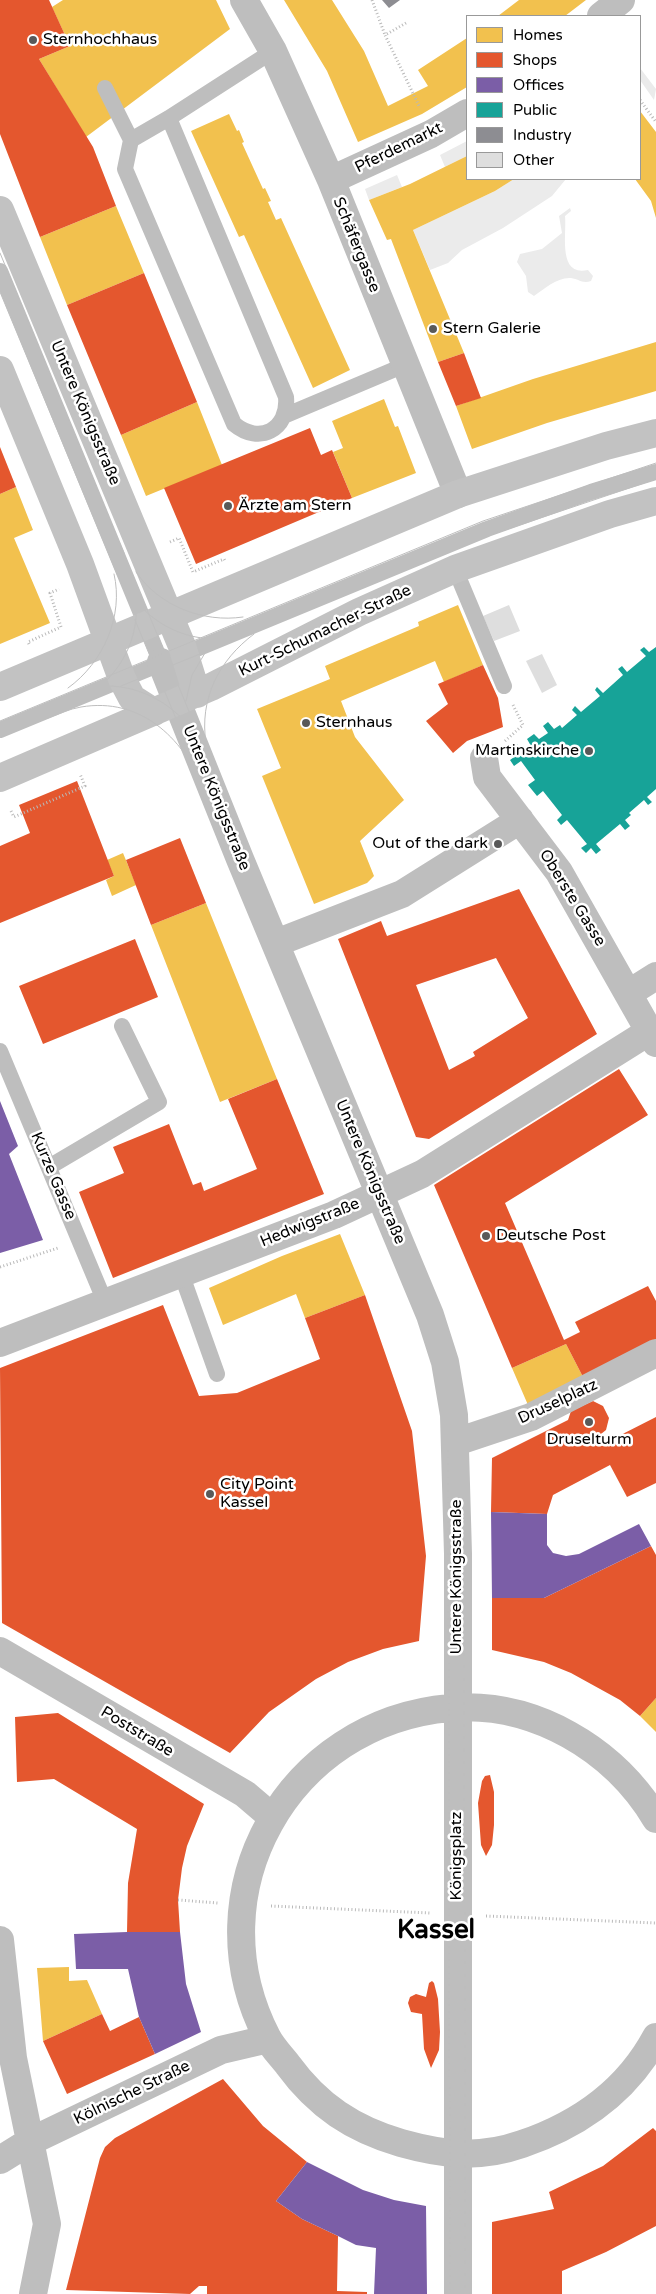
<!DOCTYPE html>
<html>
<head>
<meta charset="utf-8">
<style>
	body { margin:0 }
	#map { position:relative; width:656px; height:2294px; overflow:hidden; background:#fff; font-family:"Varela Round",sans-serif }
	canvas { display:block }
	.legend { position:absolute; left:466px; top:15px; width:175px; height:165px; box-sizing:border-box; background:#fff; border:1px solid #999; margin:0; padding:6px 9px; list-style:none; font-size:15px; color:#000 }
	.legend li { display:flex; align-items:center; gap:10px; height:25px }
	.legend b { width:25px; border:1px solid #999 }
</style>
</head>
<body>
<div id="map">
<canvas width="656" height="2294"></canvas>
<ul class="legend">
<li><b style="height:14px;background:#f2c14e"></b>Homes</li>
<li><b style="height:14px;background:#e4572e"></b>Shops</li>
<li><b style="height:14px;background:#7b5ea7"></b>Offices</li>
<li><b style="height:14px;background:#17a398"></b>Public</li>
<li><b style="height:14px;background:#8d8d92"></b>Industry</li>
<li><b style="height:14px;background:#dedede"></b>Other</li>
</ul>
</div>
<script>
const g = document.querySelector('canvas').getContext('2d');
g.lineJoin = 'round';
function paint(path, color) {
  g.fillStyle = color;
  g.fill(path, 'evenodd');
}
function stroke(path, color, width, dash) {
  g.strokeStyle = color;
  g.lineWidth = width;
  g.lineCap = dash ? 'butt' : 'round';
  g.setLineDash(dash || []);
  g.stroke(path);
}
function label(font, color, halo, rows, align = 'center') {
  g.font = font + ' "Varela Round",sans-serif';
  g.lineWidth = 5;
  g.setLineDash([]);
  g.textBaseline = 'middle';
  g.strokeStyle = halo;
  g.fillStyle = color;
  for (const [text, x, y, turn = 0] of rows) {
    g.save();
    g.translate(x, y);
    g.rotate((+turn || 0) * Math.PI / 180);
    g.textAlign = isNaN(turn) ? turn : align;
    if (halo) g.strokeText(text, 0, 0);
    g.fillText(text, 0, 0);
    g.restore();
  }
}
const green = new Path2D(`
	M640,68L656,89L654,100L640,80Z
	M467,141V156L445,167L440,155Z
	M397,175L402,187L369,200L365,189Z
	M514,179H566L552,196L503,228L462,250L448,263L430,270L413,230L495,191Z
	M570,208L571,211L565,216C567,233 557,277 588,270L593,276L591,281C582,284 579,279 571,278C557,277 544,289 534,296L528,292L526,276L517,262L520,254L542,249L562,233L559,216Z`);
const homes = new Path2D(`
	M63,0H216L230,29L86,137L39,59L70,46L52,7Z
	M284,0H332L364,51L388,106L428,86L418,70L467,38V87L422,114L358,142L327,71Z
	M519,0H586L565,16H498Z
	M640,111L656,132V218L651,201L635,179H640Z
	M229,114L237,131L239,130L244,142L242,143L263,189L265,188L271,201L268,202L276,220L281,218L350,370L313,388L244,235L239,237L191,131Z
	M467,156V179H514L495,191L413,230L464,353L438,362L391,239L387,240L369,200L410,184Z
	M116,206L144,273L67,305L40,237Z
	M656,342V391L547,423L472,449L456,406L533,379Z
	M384,399L395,427L398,426L416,473L352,498L333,452L343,448L332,421Z
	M197,402L222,465L146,496L121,435Z
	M16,487L33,530L14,538L50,623L0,644V494Z
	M458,605L483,665L444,682L435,661L341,701L355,737L404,800L360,841L374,876L367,883L314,904L262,776L281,768L257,709L330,679L325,666L419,626L418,622Z
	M123,853L136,885L112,896L106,880L114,876L107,860Z
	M206,903L277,1079L220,1102L151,925Z
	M340,1234L365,1295L305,1318L296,1294L223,1325L209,1288L282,1256Z
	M566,1344L583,1377L528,1405L512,1368Z
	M656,1698V1732L640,1716Z
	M69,1967V1981L87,1980L102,2014L43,2041L37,1968Z`);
const shops = new Path2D(`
	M0,0H49L70,46L39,59L93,147L116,206L40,237L0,134Z
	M144,273L197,402L121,435L67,305Z
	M464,353L481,398L456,406L438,362Z
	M310,428L321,455L332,450L352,498L196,564L164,488Z
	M0,447L16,487L0,494Z
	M483,665L498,698L503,727L467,741L453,753L426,721L448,704L438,684Z
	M77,781L114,876L0,923V846L30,833L19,805Z
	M180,838L206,903L151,925L126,860Z
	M519,889L597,1034L429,1139L416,1137L338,939L381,921L387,936ZM496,958L528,1018L473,1052L475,1056L449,1070L416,985Z
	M135,939L158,997L43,1044L19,986Z
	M619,1069L648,1115L505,1203L564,1340L580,1332L575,1322L648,1286L656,1301V1339L583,1377L566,1344L512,1368L434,1185Z
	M277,1079L324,1194L113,1278L79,1192L124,1173L113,1147L169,1124L193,1185L201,1182L204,1191L257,1169L228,1099Z
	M365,1295L412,1431L426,1556L419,1641L383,1649L348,1662L316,1679L269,1712L230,1753L2,1623L0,1368L163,1305L199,1396L237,1393L320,1359L305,1318Z
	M593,1401L603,1406L609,1418L606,1430L596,1438L599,1446L656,1417V1483L627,1497L610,1465L553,1495L547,1514L491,1512L492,1458L568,1420L571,1411Z
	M651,1546L656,1555V1698L640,1716L620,1700L571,1673L544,1662L492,1650V1598H544Z
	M58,1713L204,1804L187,1846L182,1868L178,1900L180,1932H127L128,1883L137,1829L54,1779L17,1782L15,1717Z
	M490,1775L494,1792V1825L492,1845L486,1856L481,1845L478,1803L482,1781L485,1776Z
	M432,1981L434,1983L438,1999L440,2032L439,2050L431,2068L424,2049L422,2014L411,2012L408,2003L410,1997L416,1994L426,1997L429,1983Z
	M102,2014L110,2031L139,2017L155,2054L67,2094L43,2041Z
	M223,2079L263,2126L307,2162L276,2201L302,2219L338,2236L337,2291L367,2292V2294H207V2286H199L190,2294L66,2290L100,2158L105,2147L115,2138Z
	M653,2128L656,2131V2226L606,2252L562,2271V2294H492V2222L554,2209L549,2192L603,2166Z`);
const offices = new Path2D(`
	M0,1101L18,1146L9,1154L43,1240L0,1253Z
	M491,1512L547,1514V1545L553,1553L566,1556L579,1554L639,1524L651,1546L544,1598H492Z
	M127,1932H180L186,1984L201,2032L155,2054L139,2017L128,1969H76L74,1934Z
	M307,2162L363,2190L394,2200L426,2206L427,2294H374L376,2248L356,2245L338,2236L302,2219L276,2201Z`);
const public = new Path2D(`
	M644,647L649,652L656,647V789L647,797L652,802L648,805L644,800L629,813L631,815L625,820L630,826L625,830L620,824L596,844L601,850L596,854L591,848L586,853L581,848L587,844L567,820L561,825L557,820L562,815L543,791L537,796L528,785L535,780L521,761L514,766L510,760L517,755L512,748L517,744L522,751H526L531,746L527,739L534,734L539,739L548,733L543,726L548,722L554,729L560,725L562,728L577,715L572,710L575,706L581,712L600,696L595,690L597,687L603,693L623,675L618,669L622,666L627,672L646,656L640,650Z`);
const industry = new Path2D(`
	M382,0H400L389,8Z`);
const building = new Path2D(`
	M509,605L520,631L494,641L483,616Z
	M542,654L557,685L542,693L526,661Z`);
const path = new Path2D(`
	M372,0L385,35
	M406,23L385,35L420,108
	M640,100L656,122
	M170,542L179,538L193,572L224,559L225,561
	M29,644L28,642L61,627L50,593L59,589
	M505,741L523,725L513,705
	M11,811L14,817L85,786L80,774
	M0,1267L58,1248
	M178,1900L218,1903
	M271,1906L430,1913
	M486,1916L656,1923`);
const lane = new Path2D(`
	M105,88L131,140
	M169,118L286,397C289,430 259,445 234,424L125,169L131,140L169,118L273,51
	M0,271L161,662
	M284,416L405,365
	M455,569L504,686
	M0,730L487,529L591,492L656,472
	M0,1051L105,1302
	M49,1167L159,1102L122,1026
	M181,1273L217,1374`);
const street = new Path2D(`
	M244,0L273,51L331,180L458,494
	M601,16L621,0
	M331,180L431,134L467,113
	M161,662L240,859L430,1315L445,1362L454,1415L458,1554V2294
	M484,758L487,777L559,872L656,1043
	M276,943L402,894L520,820
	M629,993L656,976
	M0,1343L334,1215L422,1174L650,1031
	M456,1442L531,1417L656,1353
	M0,1651L245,1794L272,1817
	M656,1819C614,1749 534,1701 450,1708C288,1722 192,1892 267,2037C272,2047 281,2056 288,2065C318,2106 353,2129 401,2143C444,2155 479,2159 522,2144C578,2125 627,2091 656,2037
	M0,1940L13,2058L47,2224L33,2294
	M0,2160L29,2142L221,2050L268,2039`);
const secondary = new Path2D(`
	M0,210L182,646L197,694
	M0,370L80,564L122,679L132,698L154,712
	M0,687L458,494L606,446L656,433
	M0,778L211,687L359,612L455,569L610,514L656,501`);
const tram = new Path2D(`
	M0,253L119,542
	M0,292L117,574C145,626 194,651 252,633L490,535L656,479
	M116,535L124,553
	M121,547L428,1289C443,1329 456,1369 461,1411C465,1444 463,1478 464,1511L465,2294
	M136,572C159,606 203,623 243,617
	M135,620L189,750
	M99,686C137,684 170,701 193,731
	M121,686L232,641
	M68,688C103,663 124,616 114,574
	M186,701L192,675L205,653
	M72,705C112,686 140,647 136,601
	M48,718C59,714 69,709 81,707C140,697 182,737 203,787L414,1297C433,1345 445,1393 448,1445L450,2294
	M0,721L483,521L656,463
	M0,737L54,714
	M206,743C199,699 219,660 254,634`);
const markers = [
	[33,40,5,"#595959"],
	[433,329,5,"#595959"],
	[228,506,5,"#595959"],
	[306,723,5,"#595959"],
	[589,751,5,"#595959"],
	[498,844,5,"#595959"],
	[486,1236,5,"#595959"],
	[589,1422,5,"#595959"],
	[210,1494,5,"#595959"]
];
const poiNames = [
	["Sternhochhaus",43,40],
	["Stern Galerie",443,329],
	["Ärzte am Stern",238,506],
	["Sternhaus",316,723],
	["Martinskirche",579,751,"right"],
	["Out of the dark",488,844,"right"],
	["Deutsche Post",496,1236],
	["Druselturm",589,1440,"center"],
	["City Point",220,1485],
	["Kassel",220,1503]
];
const streetNames = [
	["Pferdemarkt",399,148,-26],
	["Schäfergasse",356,245,68],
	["Untere Königsstraße",85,413,67],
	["Kurt-Schumacher-Straße",325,631,-26],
	["Untere Königsstraße",216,798,68],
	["Oberste Gasse",572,898,58],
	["Untere Königsstraße",370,1172,67],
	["Kurze Gasse",53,1176,67],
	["Hedwigstraße",310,1223,-22],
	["Druselplatz",558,1402,-25],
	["Untere Königsstraße",457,1577,-90],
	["Poststraße",137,1732,31],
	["Königsplatz",457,1856,-90],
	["Kölnische Straße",132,2093,-26]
];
const townNames = [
	["Kassel",436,1931]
];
paint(green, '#ebebeb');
paint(homes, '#f2c14e');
paint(shops, '#e4572e');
paint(offices, '#7b5ea7');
paint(public, '#17a398');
paint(industry, '#8d8d92');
paint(building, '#dedede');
stroke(path, '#b9b9b9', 3, [1, 2.5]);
stroke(lane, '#bebebe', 16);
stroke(street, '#bebebe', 28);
stroke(secondary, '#c2c2c2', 28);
stroke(tram, '#bebebe', 1);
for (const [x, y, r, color] of markers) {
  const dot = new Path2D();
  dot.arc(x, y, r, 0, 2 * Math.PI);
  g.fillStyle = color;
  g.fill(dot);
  stroke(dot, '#fff', 2);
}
label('16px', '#000', '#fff', poiNames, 'left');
label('16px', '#000', '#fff', streetNames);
label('bold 26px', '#000', '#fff', townNames);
</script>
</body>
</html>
